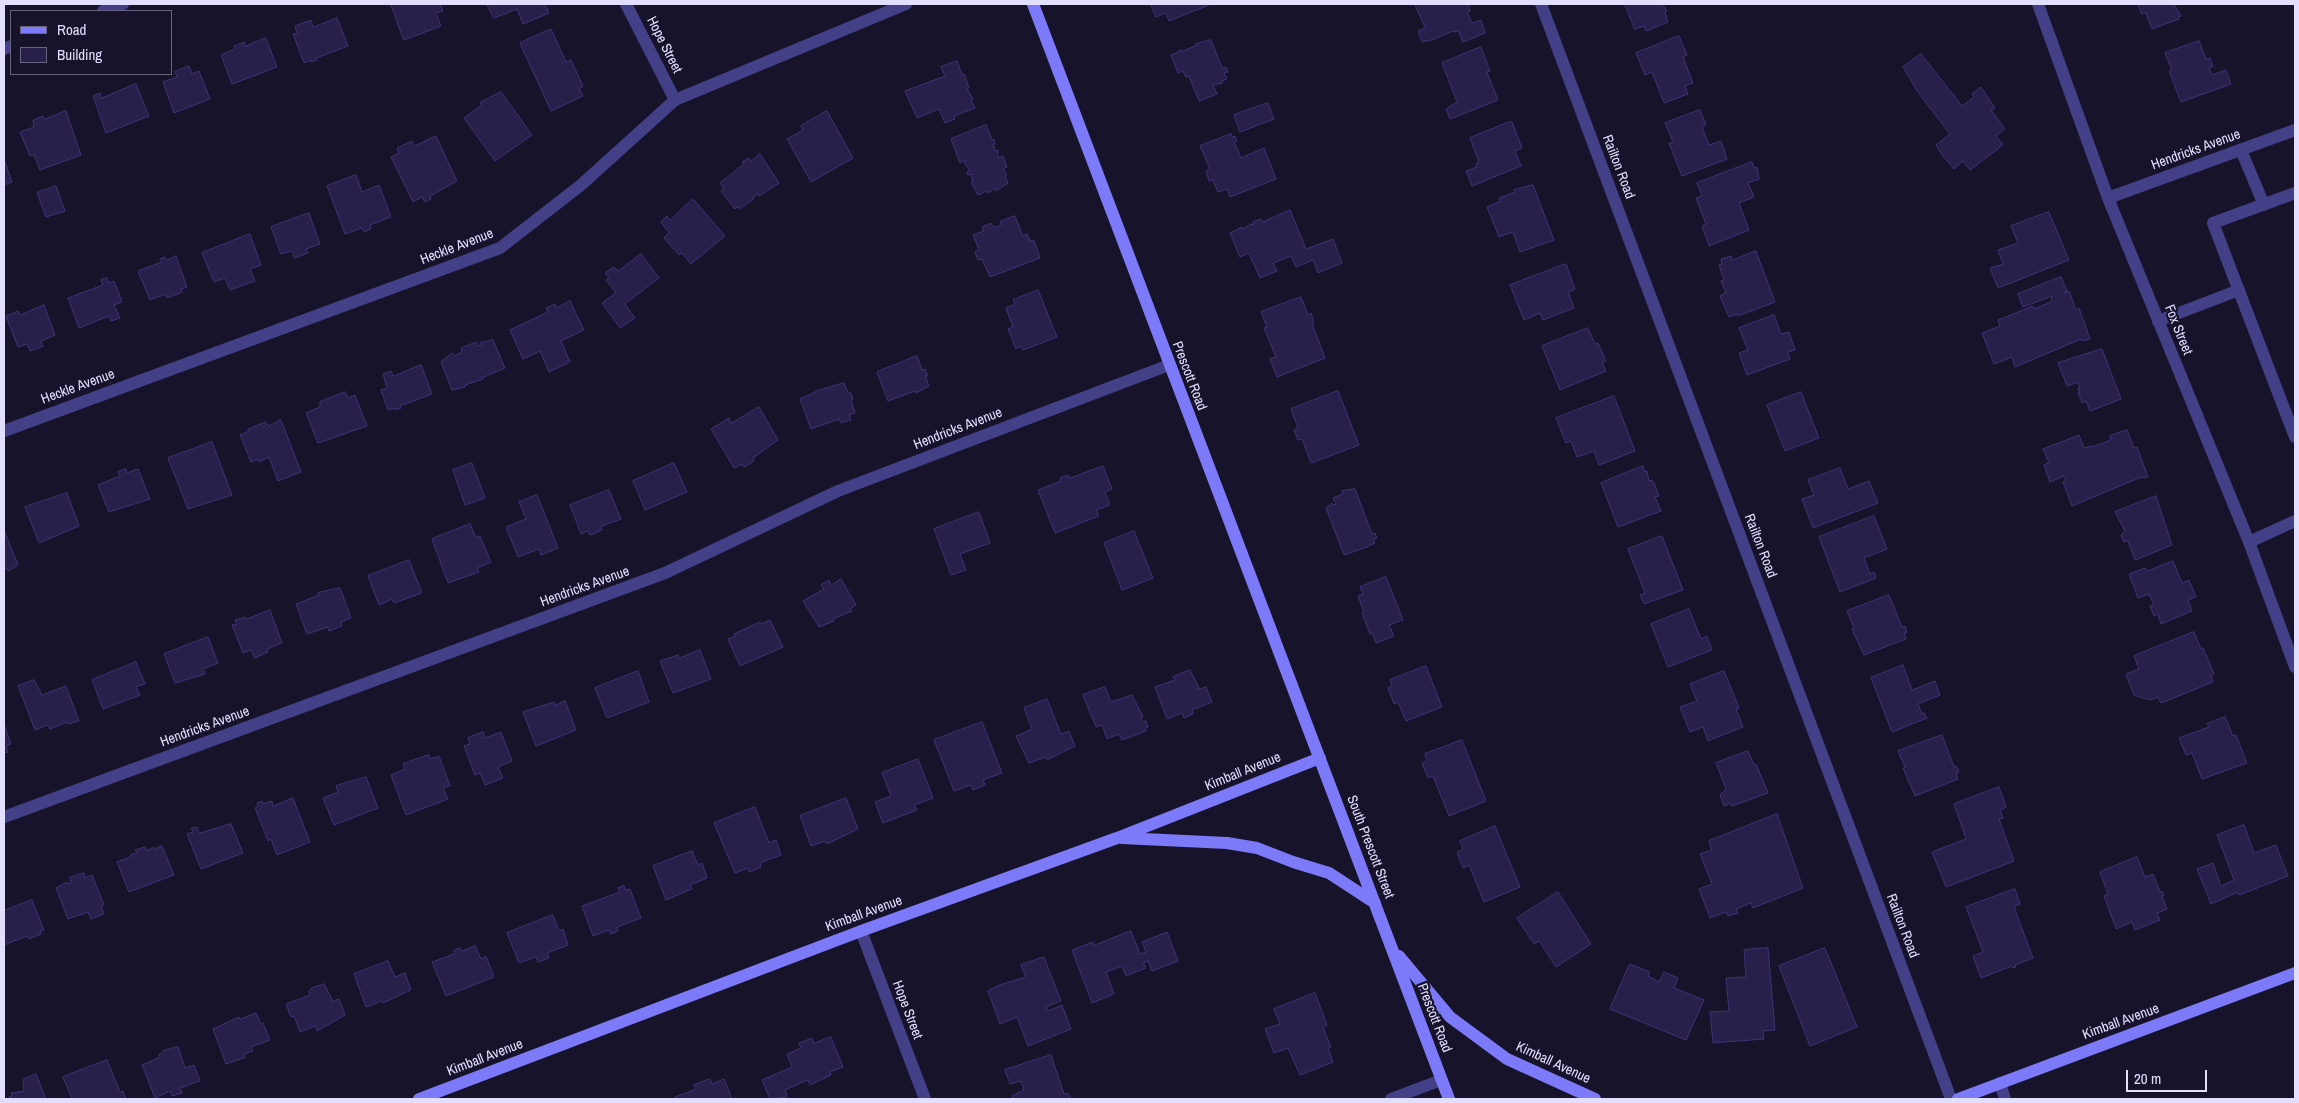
<!DOCTYPE html>
<html>
<head>
<meta charset="utf-8">
<style>
	body { margin:0 }
	#map { position:relative; width:2299px; height:1103px; overflow:hidden; background:#17132b; font-family:"Archivo Narrow",sans-serif }
	canvas { display:block }
	.frame { position:absolute; inset:0; border:5px solid #e2defe; pointer-events:none }
	.legend { position:absolute; left:10px; top:10px; width:162px; height:65px; box-sizing:border-box; background:#17132b; border:1px solid #68647f; margin:0; padding:6px 9px; list-style:none; font-size:15px; color:#e2defe }
	.legend li { display:flex; align-items:center; gap:10px; height:25px }
	.legend b { width:25px; border:1px solid #68647f }
	.scale { position:absolute; left:2126px; top:1070px; width:81px; height:22px; box-sizing:border-box; border:2px solid #e2defe; border-top:0; padding-left:6px; font-size:15px; line-height:18px; white-space:nowrap; color:#e2defe; -webkit-text-stroke:4px #17132b; paint-order:stroke }
</style>
</head>
<body>
<div id="map">
<canvas width="2299" height="1103"></canvas>
<div class="frame"></div>
<ul class="legend">
<li><b style="height:6px;background:#7d7af9"></b>Road</li>
<li><b style="height:14px;background:#291f4b"></b>Building</li>
</ul>
<div class="scale">20 m</div>
</div>
<script>
const g = document.querySelector('canvas').getContext('2d');
g.lineJoin = 'round';
function paint(path, color) {
  g.fillStyle = color;
  g.fill(path, 'evenodd');
}
function stroke(path, color, width, dash) {
  g.strokeStyle = color;
  g.lineWidth = width;
  g.lineCap = dash ? 'butt' : 'round';
  g.setLineDash(dash || []);
  g.stroke(path);
}
function label(font, color, halo, rows, align = 'center') {
  g.font = font + ' "Archivo Narrow",sans-serif';
  g.lineWidth = 4.5;
  g.setLineDash([]);
  g.textBaseline = 'middle';
  g.strokeStyle = halo;
  g.fillStyle = color;
  for (const [text, x, y, turn = 0] of rows) {
    g.save();
    g.translate(x, y);
    g.rotate((+turn || 0) * Math.PI / 180);
    g.textAlign = isNaN(turn) ? turn : align;
    if (halo) g.strokeText(text, 0, 0);
    g.fillText(text, 0, 0);
    g.restore();
  }
}
const building = new Path2D(`
	M391,4H440L443,11L436,13L441,26L404,40Z
	M487,4H545L549,13L523,24L517,9L494,18Z
	M1151,4H1209V5L1169,21L1166,13L1156,17Z
	M1415,4H1468L1470,11L1467,12L1472,23L1481,20L1485,33L1463,42L1458,31L1454,32L1453,31L1435,39L1422,42L1418,31L1425,28Z
	M1625,4H1662L1667,11L1665,12L1668,22L1646,31L1644,26L1635,29Z
	M2138,4H2174L2181,16L2178,17L2179,19L2152,29L2146,13L2142,14Z
	M337,18L348,46L316,58L317,60L311,62V60L304,63L293,34L297,33L295,26L311,20L313,27Z
	M551,29L566,62L571,60L583,86L579,89L583,96L551,111L520,43Z
	M1679,36L1687,55L1683,57L1693,83L1685,86L1688,94L1664,103L1652,72L1645,75L1636,53Z
	M266,38L277,67L232,84L221,55L235,49L234,46L244,42L245,46Z
	M1211,40L1222,68L1226,67L1228,72L1224,73L1227,79L1222,81V83L1213,85L1217,94L1199,101L1189,76L1186,77L1183,71L1178,73L1171,55L1179,52V50L1183,51L1197,45L1196,44Z
	M2199,41L2206,59L2210,58L2213,66L2209,68L2212,75L2226,70L2231,84L2181,102L2169,71L2172,70L2165,53Z
	M1481,47L1490,71L1487,72L1498,100L1450,119L1446,109L1457,102L1442,63Z
	M1921,54L1962,106L1974,97L1972,94L1981,87L1995,108L1991,110L2005,129L1996,136L2003,145L1970,170L1963,161L1954,169L1942,155L1936,145L1950,134L1917,91L1903,67Z
	M957,61L962,75L964,74L969,88L967,89L973,99L971,100L975,108L954,116L955,119L945,123L939,109L917,118L905,91L945,76L941,67Z
	M189,66L192,74L199,71L210,99L174,113L163,82L177,77L175,72Z
	M136,84L149,116L106,133L93,96L100,93L101,98Z
	M501,92L532,135L495,161L464,118L482,105L480,103Z
	M1268,103L1274,119L1240,132L1234,115Z
	M1700,110L1706,125L1702,127L1709,145L1721,141L1727,159L1682,176L1669,143L1673,142L1665,123Z
	M66,111L81,155L40,170L34,155L30,156L20,132L34,127L33,120L43,116L44,119Z
	M827,111L853,158L811,182L787,139L803,130L801,126Z
	M1509,122H1512L1522,148L1515,151L1521,166L1472,186L1466,171L1477,167L1476,164L1479,162L1470,138Z
	M986,125L992,140L994,139L995,144H993L995,151L998,150V158L1003,156L1007,167L1003,169L1007,175L1005,176L1008,183L996,191L995,188L988,193L987,191L978,195L971,182H973L971,174L968,175L967,172L970,170L965,164L966,160L960,163L951,139Z
	M1231,134L1232,137L1235,136L1237,141L1234,142L1241,158L1264,148L1276,179L1230,197L1227,189L1218,192L1213,180L1209,181L1206,171L1210,169L1200,146Z
	M436,136L457,181L430,196L431,199L425,202L422,197L413,202L391,157L399,153L397,148L412,141L414,146Z
	M760,154L779,183L759,196L757,194L753,197L754,199L739,209L738,206L735,209L721,191L724,189L720,183L744,164L742,162L749,158L751,161Z
	M4,159L12,182L4,185Z
	M1752,162L1754,168L1757,167L1759,179L1748,183L1754,197L1739,203L1749,230L1709,246L1702,226L1706,224L1696,198L1702,196L1697,183Z
	M356,175L362,192L379,185L391,217L370,225L371,229L364,232L362,228L345,234L327,186Z
	M1533,185L1554,240L1520,252L1513,232L1499,237L1487,207L1501,201L1499,198L1515,192L1514,190Z
	M56,186L65,211L46,217L37,193Z
	M693,199L725,236L691,264L682,253L679,255L664,238L669,233L661,222L667,216L670,220Z
	M1290,210L1306,249L1333,239L1342,263L1318,273L1313,260L1296,267L1291,256L1273,263L1277,271L1260,278L1249,253L1240,257L1230,233L1242,227L1243,229L1251,224L1254,225L1253,222L1261,219L1262,222Z
	M2049,212L2069,260L1998,288L1990,268L2003,264L1998,250L2018,243L2011,226Z
	M309,213L320,244L306,249L308,253L295,258L292,251L281,254L271,227Z
	M1015,216L1023,236L1027,234L1030,241L1034,240L1040,258L990,277L982,259L978,260L975,252L979,250L973,235L984,231L982,227L991,223L993,227H996L1001,225L1000,222Z
	M250,234L261,265L250,269L255,281L230,290L225,278L214,282L202,253Z
	M1756,251L1775,302L1738,316L1737,314L1729,317L1720,296L1726,293L1721,281L1724,280L1719,265L1722,264L1721,259L1731,256L1732,260Z
	M641,254L659,278L625,304L635,318L620,328L602,303L616,293L606,280L609,278L605,273L614,267L618,271Z
	M176,256L187,287L181,289L182,292L167,298L166,294L150,300L138,271L162,262L160,259L165,257L167,260Z
	M1566,264L1575,289L1568,292L1574,308L1543,320L1540,313L1524,320L1510,285Z
	M2061,277L2067,291L2064,293L2069,291L2076,310L2079,308L2090,339L2082,341L2081,339L2015,367L2012,357L1994,364L1982,333L2000,326L1998,320L2033,306L2034,309L2051,302L2052,296L2023,307L2018,294Z
	M107,278L109,283L114,281L122,302L114,305L120,318L111,321L109,316L79,328L68,298L103,285L101,280Z
	M1038,290L1057,337L1023,350L1021,346L1016,349L1008,329L1013,327L1006,308L1015,304L1013,300Z
	M1301,297L1308,315L1311,313L1314,323L1312,324L1325,358L1277,377L1270,359L1276,357L1264,328L1267,327L1261,312Z
	M570,301L584,330L561,341L570,362L549,372L540,351L523,359L510,330L548,312L546,308L555,304L556,308Z
	M44,305L55,335L41,341L43,346L30,351L27,344L18,347L6,316L18,311L20,315Z
	M1774,315L1781,334L1789,332L1795,350L1788,352L1790,359L1747,375L1739,353L1748,350L1739,328Z
	M1588,328L1595,344L1598,343L1606,361L1602,362L1606,371L1560,390L1542,346Z
	M493,340L505,368L482,378L483,379L465,385V387L452,390L441,362L452,353L454,356L462,352L461,348L476,342L478,346L481,345L480,343Z
	M2102,349L2121,399L2090,411L2086,401L2082,403L2078,393H2080L2078,388H2080L2078,382L2067,386L2058,363Z
	M917,356L922,370L925,369L928,376H925L929,386L916,393L915,391L888,401L877,372Z
	M421,365L432,394L400,406L401,408L396,410L395,408L388,410L381,390L387,388L383,374L391,371L393,376Z
	M844,383L848,393H851L853,399L851,400L855,413L849,415L851,420L841,423L839,419L811,429L800,399L817,391Z
	M1338,391L1359,445L1311,463L1302,439L1298,440L1294,430L1298,428L1291,409Z
	M345,392L348,398L355,395L367,426L318,443L306,413L320,407V402Z
	M1801,392L1819,438L1785,451L1767,405Z
	M1614,396L1635,451L1599,465L1594,451L1577,457L1571,441L1566,443L1556,418Z
	M759,407L778,440L753,458L754,461L744,467L742,464L734,468L711,429L729,418L731,423Z
	M281,420L301,472L278,481L269,457L259,462L258,459L251,462L240,435L249,431L248,429L266,422L268,426Z
	M2127,430L2134,448L2137,447L2148,477L2139,478L2072,506L2063,482L2066,481L2064,476L2050,482L2044,465L2049,462L2043,449L2079,435L2084,448L2092,446V447L2111,440L2110,436Z
	M212,442L232,495L188,509L168,458Z
	M472,463L485,498L465,505L453,470Z
	M674,463L687,492L645,510L633,481Z
	M1103,466L1112,489L1105,492L1110,505L1096,510L1099,516L1055,533L1038,490L1061,481L1060,478L1068,475L1070,478Z
	M1643,466L1645,472L1647,471L1649,481L1652,480L1654,483L1659,496L1655,497L1661,511L1618,527L1601,483Z
	M1840,468L1848,489L1869,481L1878,503L1813,528L1802,499L1814,495L1808,480Z
	M126,469L127,473L138,469L150,499L109,512L98,485L120,476L118,472Z
	M1355,489L1372,534L1375,533L1377,538L1373,539L1375,543L1367,547L1344,555L1326,508L1332,503L1333,505L1336,504L1333,498L1343,494L1342,491Z
	M609,490L621,519L600,527L602,530L590,535L588,531L581,534L570,505Z
	M67,493L79,526L39,543L25,507Z
	M537,495L558,548L541,555L539,549L518,557L506,527L526,519L519,502Z
	M2156,496L2172,545L2135,560L2128,541L2124,542L2121,535L2125,531L2115,512Z
	M979,512L990,543L960,554L966,570L951,575L934,529Z
	M1874,516L1887,549L1864,558L1870,574L1874,572L1876,578L1840,592L1819,537Z
	M470,524L476,538L480,536L491,562L477,568L479,572L448,583L432,539Z
	M4,530L18,565L8,571L7,568L4,569Z
	M1134,531L1153,578L1122,590L1104,543Z
	M1662,536L1683,590L1644,604L1640,595L1645,593L1628,549Z
	M409,560L422,593L394,603L392,599L379,605L368,576Z
	M2173,561L2182,583L2189,580L2196,597L2188,600L2192,611L2161,624L2158,614L2154,616L2150,606L2154,605L2149,594L2138,598L2129,574L2145,568L2147,571Z
	M1386,577L1403,620L1389,625L1394,636L1376,643L1372,633L1370,634L1362,613L1364,612L1358,596L1363,594L1360,587Z
	M841,579L856,605L850,609L852,611L833,619L834,621L819,627L803,601L824,589L821,585L829,580L831,585Z
	M340,588L351,618L341,622L342,626L329,631L328,627L307,634L296,604L319,595L318,593Z
	M1889,595L1902,627L1905,626L1907,632L1904,633L1906,639L1864,655L1852,629L1854,628L1847,611Z
	M1689,609L1701,639L1707,636L1712,650L1668,667L1651,624Z
	M270,610L282,643L267,649L268,652L255,658L251,650L243,653L232,625L237,624L235,620L245,617L246,619Z
	M770,620L783,647L740,666L728,639L735,636L734,634L760,622L761,624Z
	M2194,632L2201,649L2203,648L2214,674L2211,676L2213,682L2161,703L2158,697L2150,700L2134,695L2126,674L2139,669L2134,656Z
	M208,637L218,663L203,669L205,674L175,683L164,654Z
	M700,650L711,679L673,693L660,661L678,655L679,658Z
	M136,662L145,684L136,687L140,695L103,709L92,680Z
	M1903,665L1912,690L1935,681L1940,695L1918,704L1922,714L1924,713L1927,718L1892,732L1871,678Z
	M1426,666L1442,707L1406,721L1398,702L1394,704L1388,688L1392,686L1390,680Z
	M1190,670L1199,688L1197,690L1206,687L1212,702L1192,710L1193,714L1184,718L1182,713L1167,719L1155,687L1175,680L1173,677Z
	M638,671L649,702L607,718L595,688Z
	M1724,671L1739,708L1736,709L1743,727L1708,741L1703,727L1690,732L1680,707L1697,701L1690,684Z
	M34,680L42,695L66,686L79,721L68,724L67,722L50,729L48,725L35,730L18,686Z
	M1105,687L1111,702L1132,695L1143,717L1141,718L1142,722L1146,721L1148,727L1145,729L1146,731L1122,740L1119,734L1107,739L1102,725L1096,727L1083,695Z
	M1047,699L1061,734L1069,731L1075,746L1047,760L1046,757L1029,763L1016,736L1032,729L1024,708Z
	M565,701L576,730L536,746L523,712L554,702L555,705Z
	M2225,717L2233,736L2236,735L2247,763L2202,779L2192,753L2186,755L2179,738L2209,727L2207,724Z
	M982,722L1002,773L983,780L985,785L973,790L971,785L954,791L934,740Z
	M4,724L11,744L6,746L8,752L4,753Z
	M483,732L485,738L501,732L512,761L498,767L503,778L485,785L480,773L475,775L464,746L470,744L468,738Z
	M1942,735L1954,767L1956,766L1959,772L1956,773L1958,779L1915,796L1903,768L1905,767L1898,751Z
	M1462,740L1486,801L1449,816L1433,776L1428,778L1422,763L1427,761L1425,754Z
	M1748,751L1754,765L1756,764L1768,793L1732,806L1731,803L1724,806L1720,795L1726,789L1716,763Z
	M429,755L430,759L439,756L450,786L443,788L448,799L406,815L391,775L405,769L403,764Z
	M918,759L933,798L914,805L917,810L883,823L875,802L891,796L882,773Z
	M366,777L378,808L334,825L323,798L338,792L336,786Z
	M1999,787L2006,807L2000,810L2003,818L1999,819L2014,861L1946,887L1932,852L1966,839L1954,804Z
	M293,798L310,842L277,855L271,839L268,841L255,808L258,806L257,803L262,801L263,804L272,801L273,806Z
	M846,798L858,829L827,844L825,841L811,846L800,816Z
	M755,807L769,843L776,840L781,855L760,863L761,867L749,872L748,868L735,873L714,823Z
	M1777,814L1803,888L1753,908L1751,903L1736,909L1738,913L1728,916L1726,912L1710,918L1699,889L1712,884L1700,854L1712,850L1709,841Z
	M231,824L243,853L201,869L187,834L193,832L191,828L197,827L199,833Z
	M2244,825L2254,853L2276,845L2288,876L2239,895L2238,892L2211,904L2197,869L2213,863L2221,886L2234,880L2217,835Z
	M1495,826L1520,887L1484,902L1469,865L1463,868L1457,852L1463,849L1460,841Z
	M162,846L174,875L129,892L117,862L131,857L130,855L137,853L135,850L145,847L147,851L153,847L154,849Z
	M692,851L698,865L702,863L707,878L690,885L692,889L666,900L653,866Z
	M2137,857L2145,877L2153,874L2160,892L2162,891L2164,895L2162,896L2167,909L2157,913L2160,920L2135,930L2132,922L2116,929L2104,896L2108,894L2100,872Z
	M84,873L85,878L92,875L104,905L101,906L104,914L91,919L88,912L68,919L56,888L67,882L68,884L71,883L70,878Z
	M624,886L625,890L630,889L641,918L617,927L618,931L611,934L609,930L593,936L582,906L620,892L618,888Z
	M2015,889L2020,904L2015,906V910L2033,958L2015,965L2016,967L2013,968L2012,966L1981,978L1973,956L1983,952L1966,907Z
	M1558,892L1591,944L1556,967L1539,941L1534,944L1517,918Z
	M32,900L44,930L40,932L41,934L29,939L27,936L4,945V911Z
	M553,915L559,931L563,929L568,945L547,953L549,958L538,962L536,957L519,963L507,933Z
	M1131,931L1140,954L1146,952L1142,942L1167,932L1178,961L1152,971L1148,961L1143,963L1146,968L1126,976L1122,966L1106,972L1114,994L1092,1003L1072,950L1093,942L1094,945Z
	M475,946L481,959L486,956L494,977L446,996L432,962L454,954V950L460,948L461,951Z
	M1768,948L1775,1030L1763,1031L1764,1039L1713,1043L1710,1012L1729,1011L1726,978L1746,977L1744,950Z
	M1825,948L1857,1027L1810,1046L1779,966Z
	M1044,957L1061,1001L1046,1007L1048,1011L1062,1005L1071,1029L1028,1046L1017,1017L1000,1024L988,991L999,985L1026,977L1021,965Z
	M388,961L395,977L405,973L411,990L383,1003L382,1001L366,1007L354,974Z
	M1630,964L1650,972L1648,976L1659,982L1664,972L1678,978L1674,988L1704,1000L1686,1040L1610,1009Z
	M324,984L332,999L331,1002L339,999L345,1015L317,1031L315,1026L300,1032L294,1016L291,1017L286,1004L310,995L309,991L312,988Z
	M1315,993L1327,1025L1323,1027L1331,1047L1328,1048L1333,1062L1300,1075L1288,1048L1274,1053L1265,1029L1280,1024L1274,1009Z
	M256,1013L261,1024L263,1023L270,1040L251,1047L253,1051L244,1054L246,1057L226,1064L213,1029L239,1017L240,1019Z
	M831,1037L843,1067L830,1072L831,1075L810,1085L808,1080L785,1090L787,1097L770,1099L762,1080L792,1067L787,1054L801,1048L799,1043L812,1038L814,1043Z
	M178,1047L185,1068L194,1065L200,1081L180,1088L182,1093L172,1096L170,1091L155,1098L142,1065L160,1057L159,1054L163,1053V1051Z
	M1051,1055L1064,1094L1068,1093L1071,1099H1013L1012,1096L1024,1090L1021,1081L1010,1084L1005,1070Z
	M107,1060L120,1092L123,1091L126,1099H72L63,1077Z
	M36,1074L46,1099H10L9,1097L12,1096L11,1093L24,1091L23,1080Z
	M710,1079L712,1084L724,1079L732,1099H676L675,1097L696,1089L694,1085Z`);
const service = new Path2D(`
	M2241,150L2264,205
	M2295,193L2213,223L2295,437
	M2158,321L2239,290
	M2249,542L2295,521
	M1391,1099L1441,1080`);
const minor = new Path2D(`
	M626,4L675,100
	M1541,4L1951,1099
	M2038,4L2108,198L2249,542L2295,667
	M103,11L123,4
	M4,49L11,46
	M2108,198L2295,130
	M4,431L500,248L581,185L675,100L906,4
	M4,817L665,573L838,491L1169,365
	M861,931L925,1099
	M2000,1083L2005,1099`);
const secondary = new Path2D(`
	M1033,4L1449,1099
	M1122,838L1227,843L1257,848L1293,862L1329,873L1375,903
	M1399,956L1450,1017L1507,1059L1595,1099
	M419,1099L861,931L1117,838L1320,758
	M1958,1099L2295,973`);
const streetNames = [
	["Hope Street",664,45,63],
	["Hendricks Avenue",2196,150,-20],
	["Railton Road",1618,167,69],
	["Heckle Avenue",457,247,-21],
	["Fox Street",2178,330,68],
	["Prescott Road",1189,376,69],
	["Heckle Avenue",78,387,-20],
	["Hendricks Avenue",958,429,-21],
	["Railton Road",1760,546,69],
	["Hendricks Avenue",585,587,-20],
	["Hendricks Avenue",205,727,-20],
	["Kimball Avenue",1243,772,-22],
	["South Prescott Street",1370,847,69],
	["Kimball Avenue",864,914,-20],
	["Railton Road",1902,926,69],
	["Hope Street",907,1010,69],
	["Prescott Road",1434,1018,69],
	["Kimball Avenue",2121,1022,-20],
	["Kimball Avenue",485,1058,-21],
	["Kimball Avenue",1553,1063,25]
];
paint(building, '#291f4b');
stroke(building, '#403376', 1);
stroke(service, '#434088', 12);
stroke(minor, '#434088', 12);
stroke(secondary, '#7d7af9', 12);
label('14px', '#e2defe', '#17132b', streetNames);
</script>
</body>
</html>
